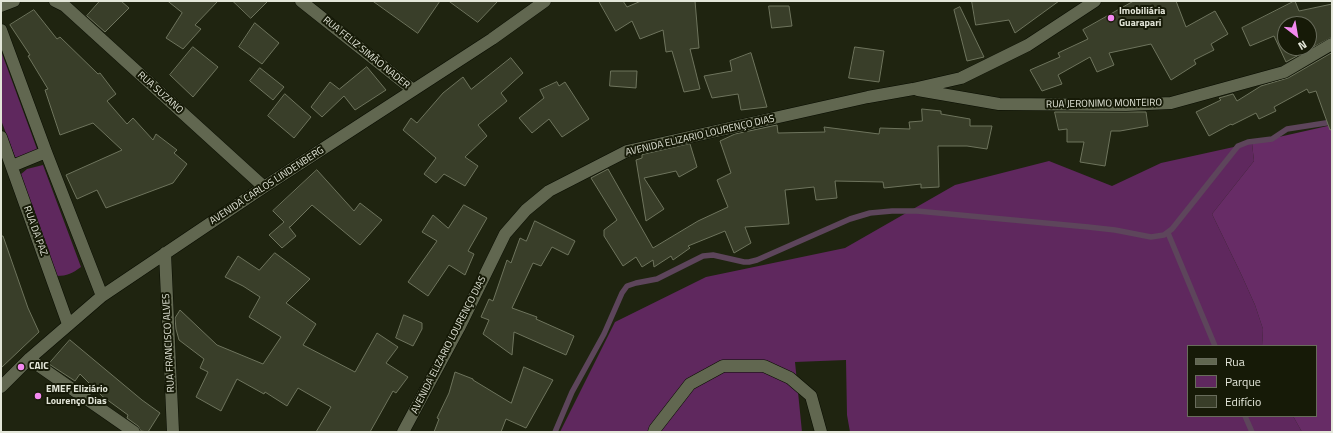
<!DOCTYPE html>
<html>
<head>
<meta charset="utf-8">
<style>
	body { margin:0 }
	#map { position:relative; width:1333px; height:433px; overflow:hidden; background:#1f2410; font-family:"Titillium Web",sans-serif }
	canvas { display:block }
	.frame { position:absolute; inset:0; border:2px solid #e3e6d9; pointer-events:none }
	.legend { position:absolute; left:1187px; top:345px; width:130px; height:72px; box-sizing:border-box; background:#161a07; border:1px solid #686c5b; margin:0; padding:5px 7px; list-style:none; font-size:12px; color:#e3e6d9 }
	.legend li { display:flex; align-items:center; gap:8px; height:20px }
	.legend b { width:20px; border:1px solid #686c5b }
	.north { position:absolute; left:1277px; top:16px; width:40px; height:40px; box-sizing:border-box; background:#161a07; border:1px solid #686c5b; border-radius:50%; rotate:149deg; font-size:11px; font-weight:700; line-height:16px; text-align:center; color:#e3e6d9 }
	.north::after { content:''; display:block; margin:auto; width:14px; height:18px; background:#f489f0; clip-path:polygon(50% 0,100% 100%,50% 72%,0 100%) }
</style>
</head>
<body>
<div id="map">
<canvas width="1333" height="433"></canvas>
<div class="frame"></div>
<ul class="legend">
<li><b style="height:5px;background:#616750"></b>Rua</li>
<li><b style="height:11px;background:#5f285e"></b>Parque</li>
<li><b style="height:11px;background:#393e29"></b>Edifício</li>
</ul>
<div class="north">N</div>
</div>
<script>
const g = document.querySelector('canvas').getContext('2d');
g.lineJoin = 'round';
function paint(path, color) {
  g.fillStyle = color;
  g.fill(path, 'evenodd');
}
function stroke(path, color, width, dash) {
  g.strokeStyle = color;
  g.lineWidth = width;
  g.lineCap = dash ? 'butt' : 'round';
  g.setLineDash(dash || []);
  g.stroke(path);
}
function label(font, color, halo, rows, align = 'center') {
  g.font = font + ' "Titillium Web",sans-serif';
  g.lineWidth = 4;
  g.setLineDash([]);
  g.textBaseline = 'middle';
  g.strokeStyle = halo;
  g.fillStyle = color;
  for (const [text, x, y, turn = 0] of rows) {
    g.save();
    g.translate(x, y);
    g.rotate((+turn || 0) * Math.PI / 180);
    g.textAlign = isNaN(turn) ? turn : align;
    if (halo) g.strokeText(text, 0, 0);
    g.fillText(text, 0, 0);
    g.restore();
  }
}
const green = new Path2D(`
	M1,51L37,149C29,155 25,158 15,157L1,120Z
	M1252,143L1254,161L1212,214L1242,276L1255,305L1263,329L1262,346H1188V416H1293L1302,432H850L847,415L846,360L795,362L802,432H560L615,322L706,277L845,248L955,185L1049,161L1112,186L1161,163Z
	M43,165L81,267C73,273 67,276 57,276L20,175L27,169Z`);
const forest = new Path2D(`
	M1332,125V432H1302L1293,416H1316V346H1262L1263,329L1255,305L1242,276L1212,214L1254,161L1252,143Z`);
const stream = new Path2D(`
	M1168,233L1215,346
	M1245,416L1252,432
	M555,432L572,392L604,334L622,293L627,286L636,283L657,279L703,256L713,255L744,262H749L757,260L850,219L870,213L892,211H917L1088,227L1115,230L1151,237L1164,235L1172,229L1238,146L1248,142L1272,139L1287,129L1332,122`);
const building = new Path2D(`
	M100,1H121L129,8L105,32L87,16Z
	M168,1H218L195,25L201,29L183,49L166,38L182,13Z
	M233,1H268L251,18Z
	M373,1H440L418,33Z
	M449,1H498L478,22Z
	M599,1H623L627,7L641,1H695L699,48L690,49L700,89L684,92L672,51L666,52L663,30L640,39L632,21L616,31Z
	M972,1H1059L1015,33L1009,20L976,25Z
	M1134,1H1176L1186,27L1215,11L1228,34L1211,44L1214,50L1194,60L1196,64L1171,80L1151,44L1109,53L1114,65L1097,72L1090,57L1058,75L1062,84L1042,91L1030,70L1060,57L1058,53L1088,39L1083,30Z
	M1295,1L1299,11L1332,4V37L1286,62L1274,36L1250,46L1242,28ZM1285,24H1309V48H1285Z
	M769,6H789L792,26L772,28Z
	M960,7L984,57L967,61L954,10Z
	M34,10L57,39L60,37L98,74L100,73L116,94L107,101L127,124L133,118L153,140L156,134L177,150L174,153L187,164L173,183L106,208L97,190L77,199L66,175L122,150L93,123L60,135L45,90L48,89L28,56L30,55L10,25Z
	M255,23L279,43L262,64L239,47Z
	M193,47L218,67L193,97L170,75Z
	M855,47L884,51L879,82L849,78Z
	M751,53L767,107L741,110L738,94L712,98L704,76L732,71L730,61Z
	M1332,53V129L1330,130L1316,91L1309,93L1307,89L1274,107L1276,111L1259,119L1256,113L1232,125L1231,124L1209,136L1196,112L1221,100L1219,98L1233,94L1237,101L1261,86L1288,78Z
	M511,58L523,73L501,93L507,101L478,125L487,136L465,157L478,166L465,186L444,174L436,183L424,174L436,158L403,130L411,118L417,123L443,93L463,77L471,89Z
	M367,67L386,90L355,110L344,96L322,117L311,107L330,82L339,89Z
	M260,68L284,87L273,100L250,81Z
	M611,71H637L636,88L610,86Z
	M557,82L559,86L565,82L589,119L562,137L549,119L532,133L519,118L544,98L540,90Z
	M285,94L311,117L294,138L268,116Z
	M922,109L941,111V114L970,119V126H992L987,149L967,146H938L939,187L921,188V184L884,188L883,182L835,181L837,198L816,200L814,187L785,190L789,224L745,227L751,243L734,253L725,231L688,246L690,248L673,260L671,256L654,267L653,260L642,267L636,257L623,266L604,236V230L617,220L591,178L608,169L653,248L698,221L728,207L717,180L731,173L720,141L735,134L777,125L778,133L825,132L824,127L879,134L880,128L910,129L909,122L922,121Z
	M1055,112H1146L1148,126L1120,131H1111L1105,166L1080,162L1084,142H1067V129L1059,130Z
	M690,144L697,167L679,177L676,171L644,178L664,209L646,221L636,160L642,158V155Z
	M317,170L354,211L360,203L382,220L360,245L312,205L290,227H289L296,236L282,248L269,235L284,222L273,211Z
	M464,205L487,218L468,251L474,254L465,275L449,265L428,296L408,282L437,241L422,232L433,215L448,228Z
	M535,221L575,241L568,255L552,247L541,266L533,263L512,308L537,317L536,319L574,336L566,355L514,332L512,355L483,334L489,320L481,317L489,299L493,301L507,260L511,263L520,238L526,241Z
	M1,236H3L28,308L39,332L1,368Z
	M275,253L310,279L286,303L316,324L303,345L355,372L377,333L398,347L386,363L408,377L396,393L393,391L370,432H316L331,407L298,388L287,406L265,392L264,394L237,379L221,411L196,397L208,372L200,368L204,359L179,340L176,329L175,318L180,310L217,345L263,364L281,337L249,317L260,297L243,286L225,277L238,256L259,270Z
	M404,315L422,323V329L413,346L396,338Z
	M70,340L142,400L160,413L148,432L141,431L138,426L127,418L128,415L102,396L80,374L75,381L49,364Z
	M524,367L553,380L526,428L506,419L501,432H434L439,419L437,418L449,393L455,372L473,379V380L511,403Z`);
const minor = new Path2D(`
	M55,1L65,6L264,187
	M301,1L413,90
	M1,6L14,1
	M1,30L46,152L102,296
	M918,90L999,104L1126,105L1171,103L1284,72L1332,44
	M1,137L68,324
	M12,166L46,152
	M165,253L173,432
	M29,359L134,432
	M1,387L29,359L102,296L264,187L492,39L545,1
	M403,432L459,328L505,234L526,210L549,191L627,151L868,97L913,89L961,78L1028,45L1095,1
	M654,432L655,429L690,384L723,366H764L790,378L811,396L821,432`);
const markers = [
	[1111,18,4,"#f489f0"],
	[21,367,4,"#f489f0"],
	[38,396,4,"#f489f0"]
];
const poiNames = [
	["Imobiliária",1119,12],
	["Guarapari",1119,24],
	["CAIC",29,367],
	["EMEF Eliziário",46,390],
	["Lourenço Dias",46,402]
];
const streetNames = [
	["RUA FELIZ SIMÃO NADER",366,53,39],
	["RUA SUZANO",160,93,42],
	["RUA JERONIMO MONTEIRO",1104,104,-1],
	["AVENIDA ELIZARIO LOURENÇO DIAS",700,136,-13],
	["AVENIDA CARLOS LINDENBERG",267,186,-33],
	["RUA DA PAZ",35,231,70],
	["RUA FRANCISCO ALVES",169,343,-93],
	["AVENIDA ELIZARIO LOURENÇO DIAS",449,345,-63]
];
paint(green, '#5f285e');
paint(forest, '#672c66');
stroke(stream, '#5d455b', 5.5);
paint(building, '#393e29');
stroke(building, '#6e745d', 1);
stroke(minor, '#090d00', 13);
stroke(minor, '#616750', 12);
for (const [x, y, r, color] of markers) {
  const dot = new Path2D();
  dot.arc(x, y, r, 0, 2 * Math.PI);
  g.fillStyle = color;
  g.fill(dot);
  stroke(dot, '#161a07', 1.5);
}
label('bold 10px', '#e3e6d9', '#161a07', poiNames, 'left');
label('10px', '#e3e6d9', '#161a07', streetNames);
</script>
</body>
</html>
